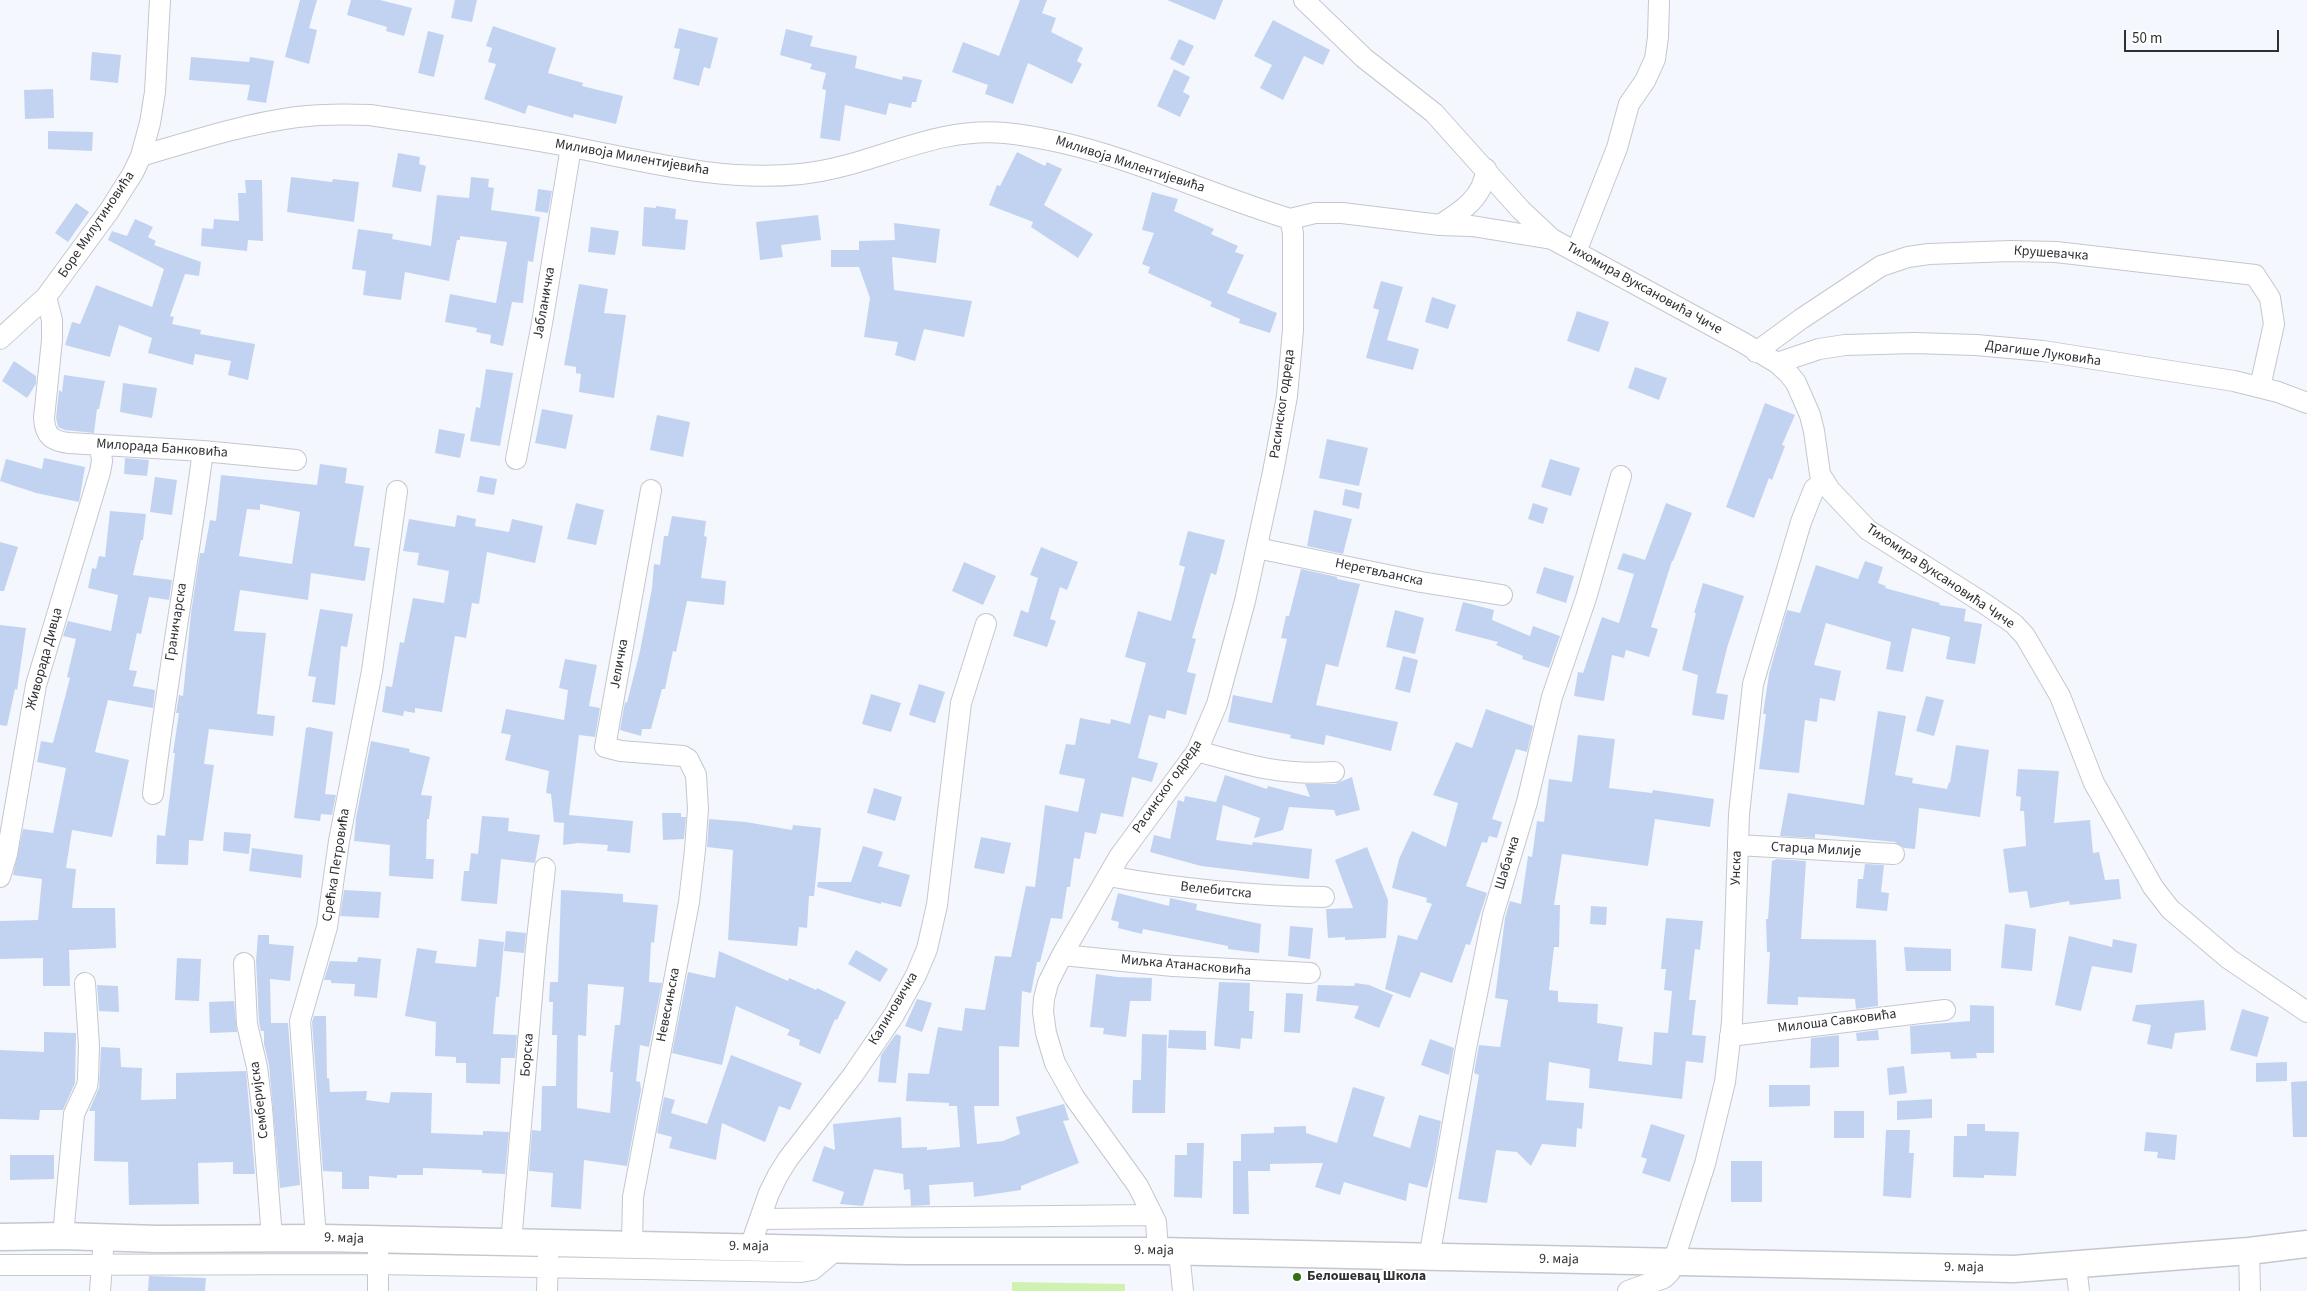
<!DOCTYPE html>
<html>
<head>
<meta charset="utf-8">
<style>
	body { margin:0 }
	#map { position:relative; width:2307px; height:1291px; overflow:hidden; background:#f4f7fd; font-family:"Source Sans 3",sans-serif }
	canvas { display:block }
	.scale { position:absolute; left:2124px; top:30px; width:155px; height:22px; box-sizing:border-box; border:2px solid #2f3032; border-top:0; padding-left:6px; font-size:15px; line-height:18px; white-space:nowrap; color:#2f3032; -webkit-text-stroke:4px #fff; paint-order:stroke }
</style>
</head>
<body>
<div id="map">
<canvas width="2307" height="1291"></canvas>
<div class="scale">50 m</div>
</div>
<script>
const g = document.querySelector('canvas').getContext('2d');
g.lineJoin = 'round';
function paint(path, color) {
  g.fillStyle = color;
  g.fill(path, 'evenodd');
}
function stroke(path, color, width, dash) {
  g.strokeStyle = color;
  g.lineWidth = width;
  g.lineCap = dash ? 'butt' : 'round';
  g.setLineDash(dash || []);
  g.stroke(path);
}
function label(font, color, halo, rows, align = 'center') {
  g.font = font + ' "Source Sans 3",sans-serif';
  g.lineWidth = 4;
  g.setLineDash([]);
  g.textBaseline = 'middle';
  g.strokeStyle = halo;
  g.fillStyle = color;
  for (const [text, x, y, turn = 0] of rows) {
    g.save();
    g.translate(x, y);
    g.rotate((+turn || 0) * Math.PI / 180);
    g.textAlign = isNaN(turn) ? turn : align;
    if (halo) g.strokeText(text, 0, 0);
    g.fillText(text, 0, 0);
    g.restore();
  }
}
const green = new Path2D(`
	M1012,1282L1125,1284V1291H1012Z`);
const building = new Path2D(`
	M300,0H317L309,28L317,30L309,64L285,57Z
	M351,0H380L412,8L404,36L386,31L387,27L347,15Z
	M455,0H477L472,22L451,18Z
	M1020,0H1047L1042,13L1056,18L1051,32L1083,48L1077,61L1082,64L1072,84L1028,63L1013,104L985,94L988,85L952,72L963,42L999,56Z
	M1167,0H1223L1215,20Z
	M1273,20L1330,50L1323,65L1304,56L1283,100L1260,88L1272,65L1254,56Z
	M493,26L556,48L548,73L583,83L582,86L623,96L616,124L574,114L573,118L528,105L525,114L484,99L496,64L488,62L492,48L486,46Z
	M679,28L718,38L710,69L704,67L699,86L673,79L680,49L674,48Z
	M786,29L813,36L810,46L857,56L855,68L902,80L903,76L922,80L916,102H912L911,108L889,103L886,115L845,105L840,141L820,138L826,90L822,89L826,73L810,69L812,64L780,55Z
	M428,31L444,35L434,77L418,73Z
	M1179,39L1194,46L1184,66L1170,59Z
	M92,52L121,55L118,83L90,80Z
	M191,57L249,62L250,57L274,61L266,103L247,100L250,85L189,80Z
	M1174,69L1190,77L1183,92L1190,96L1180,117L1157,106Z
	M53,89L54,118L25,119L24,90Z
	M48,131L93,132L92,151L48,149Z
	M1017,152L1045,166L1047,162L1062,169L1044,205L1093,234L1078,258L1031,227L1033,222L989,205L997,185L1000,186Z
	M398,153L420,157L419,164L426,166L421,192L392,187Z
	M291,177L332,182L333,179L359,182L354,222L287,212Z
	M471,177L489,179L488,187L494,188L491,210L540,217L533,262L528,261L523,303L512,302L503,346L490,343L491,335L476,332L477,328L445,322L450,294L496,303L507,242L460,236V240H457L449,281L405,272L401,300L363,295L366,271L352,269L358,229L393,234L392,239L431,246L437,195L469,198Z
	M245,180H262L263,241L248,240L247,251L201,246L202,228L213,229L214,219L239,221L238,193H246Z
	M538,189L552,191L548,213L535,211Z
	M1152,192L1178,199L1174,211L1214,229L1211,234L1238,246L1235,252L1244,255L1227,293L1277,313L1270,333L1239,323L1240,319L1210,306L1212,302L1148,273L1150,267L1142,264L1154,233L1142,230Z
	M76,203L89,212L68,242L55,233Z
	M656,206L676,209L675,219L688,220L685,250L642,246L644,207L656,208Z
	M818,215L821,240L781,245L783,257L760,260L756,222Z
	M135,219L153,227L148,237L156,241L154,245L201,262L199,276L185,274L170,316L174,317L172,324L201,330L200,334L255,344L248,380L228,375L231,361L195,354L193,365L148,353L152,338L119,325L110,357L65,345L72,322L80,324L96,285L152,307L164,269L108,240L112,231L127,236Z
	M894,223L940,229L936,263L892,257L894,290L972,301L964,337L924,329L915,361L895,355L898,342L864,337L870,298L859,267H831V250H859V241L895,240Z
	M591,227L619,231L615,255L588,252Z
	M1381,281L1403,287L1387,340L1419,349L1413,370L1366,358L1379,310L1373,308Z
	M579,284L608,289L604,313L626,315L614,398L579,392L581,374L576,373V367L564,365Z
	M1432,297L1456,305L1448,329L1425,322Z
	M1577,311L1609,322L1599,352L1567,341Z
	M14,361L36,376V384L27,398L2,381Z
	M1635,367L1667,378L1659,400L1628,388Z
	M486,369L513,373L500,446L470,441L476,407L480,408Z
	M64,375L105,381L99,409H97L94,433L65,430L58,427L56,418L59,390L62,392Z
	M123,383L157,388L152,418L120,412Z
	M1765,403L1795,415L1782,445L1785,446L1772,480L1769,478L1754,518L1726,507Z
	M542,409L573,415L566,449L535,443Z
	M657,415L690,422L683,457L650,450Z
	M439,429L465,434L460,458L435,453Z
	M1327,439L1368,448L1359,486L1319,478Z
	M44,458L85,467L79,502L36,493L0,481L6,459L42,469Z
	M125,458L149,460L147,476L124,474Z
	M1550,459L1580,468L1571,496L1541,487Z
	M320,464L347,468L345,483L364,486L354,546L370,548L365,581L311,573L308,600L240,590L234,631L266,633L257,714L275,716L273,736L209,729L204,764L214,765L203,841L189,840L188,865L156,864L157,835L165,836L175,753H173L179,713H176L179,695L183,696L191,613L200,553H204L210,520L216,521L221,475L317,485ZM260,504L300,512L292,564L239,556L247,509L260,510Z
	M480,476L497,479L494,495L477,492Z
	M155,477L177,480L172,515L150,512Z
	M1345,489L1362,493L1359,509L1342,505Z
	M576,503L604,510L596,545L567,539Z
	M1533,503L1548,508L1543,524L1528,519Z
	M1666,503L1692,513L1673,561H1672L1651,627L1658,629L1649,657L1626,650L1624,658L1612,655L1604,701L1574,696L1578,672L1583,673L1602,617L1619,623L1634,574L1617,569L1623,553L1645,560Z
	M1314,510L1352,519L1343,554L1307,546Z
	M110,511L146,514L143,540H141L133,575L172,580L169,600L149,597L141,634L137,633L129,670L137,671L133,686L155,690L153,708L108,700L95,752L129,760L112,837L72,830L66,868L76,869L72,908H115L116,948L69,950L70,986H43V958L0,959V921L38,920L42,879L13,875L23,829L53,833L66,768L37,762L41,741L53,743L70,678L67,677L76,639L63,636L68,621L111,631L118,595L88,588L92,568L96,569L99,556L105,557Z
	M457,515L476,519L475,526L509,532L512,519L543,526L535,563L487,552L479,604L472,603L466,638L455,636L442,712L415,708V713L404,711L403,716L382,712L386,686L392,687L400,642L404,643L413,598L444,603L449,571L417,565L419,553L403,551L409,519L455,527Z
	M672,516L706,521L704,536L707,537L701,578L726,581L724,605L687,601L676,652L673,651L665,689H662L651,729H642L641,736L620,730L625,702L627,703L640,651L652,588L654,564L660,565L664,536H668Z
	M1188,531L1225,540L1216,575L1211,573L1192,638L1196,639L1187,672L1196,674L1186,715L1167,710L1165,719L1149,715L1138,758L1158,763L1152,782L1132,777L1123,817L1101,813L1096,834L1085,832L1080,859L1074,858L1070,887H1067L1062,919L1051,918L1040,962H1037L1031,993L1022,991L1019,1047L999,1046V1106H974L977,1144L1003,1141L1020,1134L1016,1117L1064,1104L1069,1120L1063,1121L1079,1163L1021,1186V1190L974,1197L973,1182L929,1185L930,1205L911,1206L910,1189L904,1190L903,1174L874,1169L863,1206L840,1204L844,1192L812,1181L824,1146L835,1150L833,1124L901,1117L902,1148L927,1147V1150L960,1147L957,1106H949V1103L906,1101L908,1073L929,1074L938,1027L962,1031L965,1008L985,1010L995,956L1011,957L1026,886L1035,887L1045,805L1078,812L1085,779L1059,774L1066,744L1075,745L1080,718L1110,724L1111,719L1130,724L1146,663L1125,657L1138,611L1171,621L1185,567L1179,565Z
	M0,542L18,547L4,591H0Z
	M1041,547L1078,562L1067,590L1060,587L1050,619L1056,621L1047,647L1013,636L1021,610L1028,613L1038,578L1030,575Z
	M1865,561L1883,567L1878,583L1886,586L1885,588L1940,603L1939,605L1966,609L1964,621L1982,624L1975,664L1946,659L1950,637L1912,628L1903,672L1886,669L1891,642L1826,623L1814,665L1841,671L1835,701L1820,698L1817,722L1805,720L1799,773L1759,769L1766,714H1763L1769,674L1787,610L1800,613L1816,565L1858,579Z
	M964,562L996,576L983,605L952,591Z
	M1544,567L1574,576L1566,603L1536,593Z
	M1301,569L1337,577V579L1360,584L1338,667L1326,664L1316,705L1398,722L1391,751L1326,735L1324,745L1290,738L1291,735L1228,722L1233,695L1272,703L1287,639L1281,638L1286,616H1289Z
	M1703,583L1744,596L1727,648L1716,693L1728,695L1724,720L1692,715L1698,675L1682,670L1696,613H1694Z
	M1463,602L1494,610L1492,620L1530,636L1533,626L1560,636L1549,668L1522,659L1523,656L1496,645L1498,642L1455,631Z
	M320,609L353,614L347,647L341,646L335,705L312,702L316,677L308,676Z
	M1395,610L1424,618L1415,654L1386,647Z
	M0,625L26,628L17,690L15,689L7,726L0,725Z
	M1403,656L1418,660L1410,693L1395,689Z
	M565,659L597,665L589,706L600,708L595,737L579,735L569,815L633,821L630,853L607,851L608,845L578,843L563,845L564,823L554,822L551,794L546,793L549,771L505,760L511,735L501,733L506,709L564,720L568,690L559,688Z
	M919,684L945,692L935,723L909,715Z
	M871,694L901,703L891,732L862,724Z
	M1926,696L1944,700L1934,736L1916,731Z
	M1486,709L1533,726L1527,752L1516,749L1492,819L1502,822L1497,838L1489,836L1487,843L1482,842L1466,886L1487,893L1470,945L1466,944L1452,983L1421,972L1410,998L1385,989L1398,935L1417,940L1432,904L1426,902L1427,898L1392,888L1399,859L1412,831L1446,847L1458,803L1433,795L1456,742L1472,748Z
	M1878,711L1906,716L1895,775L1913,778L1912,783L1947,789L1949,782L1950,783L1956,745L1989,750L1980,817L1919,808L1915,849L1904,848L1895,842L1815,834V838L1780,836L1788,793L1864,805Z
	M309,727L333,732L325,794L336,795L332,815L321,814L320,821L294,818L306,728Z
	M1578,735L1615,739L1609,788L1652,793L1653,790L1714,799L1710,827L1655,819L1648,866L1562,854L1554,905H1560L1559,947H1554L1549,990L1558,991V1002L1598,1004L1597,1023L1623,1027L1618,1061L1652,1065L1654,1032L1668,1033L1672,991L1664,990L1666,969H1661L1666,918L1703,921L1700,950L1695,949L1689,1000H1696L1692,1035L1706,1036L1703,1063L1686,1061L1682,1099L1589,1088L1590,1069L1549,1062L1546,1100L1584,1103L1582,1129L1577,1128L1576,1147L1542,1144L1531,1166L1517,1152L1496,1150L1487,1203L1458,1199L1479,1075L1474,1073L1479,1045L1500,1047L1508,1000L1495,998L1505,918L1510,901L1521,904L1528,856L1532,857L1537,821L1544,822L1549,779L1572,782Z
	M371,741L410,749L409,752L430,757L421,795L432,796L429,819H427L426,859H434L433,879L389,876L390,845L354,841L356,818Z
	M2018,769L2059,771L2054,823L2090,820L2093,853L2099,852L2105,880L2119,879L2121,899L2070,905L2069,901L2030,908L2027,891L2009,893L2003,849L2026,846L2024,811H2020L2021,797L2016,796Z
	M1225,775L1267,789L1268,786L1310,797L1305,784H1335L1352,777L1360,810L1336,816L1334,810L1289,807L1283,830L1254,838L1260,818L1223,805L1216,840L1252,845L1253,842L1312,849L1309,879L1201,866L1150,852L1154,835L1170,839L1178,800L1184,802L1185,796L1216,802Z
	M874,788L902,797L895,821L867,813Z
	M662,813H681V817H686L684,839L663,840Z
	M482,816L509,818L508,831L540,835L535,863L501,859L497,904L461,901L464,871H469L471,853L478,854Z
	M709,819L746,822L792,830L793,825L821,828L814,896H809L807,928L799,927L797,946L728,940L733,850L707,847Z
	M224,832L251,834L249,854L223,851Z
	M981,837L1011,843L1004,874L974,868Z
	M863,846L883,852L878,866L910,875L901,907L881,902V904L817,887L818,882H851Z
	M1367,847L1388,900L1386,938L1345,940V937L1328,938L1326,909L1353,908L1335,860Z
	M252,848L303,855L301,878L249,871Z
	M1777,859L1806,861L1801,939L1876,940L1878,1006L1856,1009L1855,999L1798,997V1005L1767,1004L1770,952H1767L1766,919H1768L1772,861Z
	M1865,864L1884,865L1881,892L1889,893L1887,911L1856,908L1858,879H1863Z
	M344,890L381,892L379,918L340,916Z
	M561,890L623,894V902L658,905L654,943L651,942L649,982L662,983L649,1047L640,1045L636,1081L640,1082L641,1090L627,1166L584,1160L581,1209L551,1207L553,1173L529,1171L532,1130L541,1131L542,1086H556L557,1035H552L553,1002H549L550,982H558ZM588,984L624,987L620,1025H615L610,1072H613L610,1113L577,1108L578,1035L586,1036Z
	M1118,893L1169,906L1170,898L1197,904L1196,910L1261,924L1259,953L1228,949V946L1143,929L1142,934L1118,928L1119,922L1111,920Z
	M1591,906L1607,907L1606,925L1590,924Z
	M2005,924L2036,929L2032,971L2001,968Z
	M1290,926L1313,928L1310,959L1288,956Z
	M506,931L526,933L524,953L504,951Z
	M258,935H269V944L294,946L290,981L270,979L271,1023H288L300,1185L280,1188L269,1065L264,1044V1031H261L259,1022L256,961Z
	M2069,936L2112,947L2113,939L2137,944L2132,973L2092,966L2081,1011L2055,1005Z
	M479,939L504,942L499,997H496L493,1034L517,1035L515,1058H501L500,1084L466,1083V1063H456V1057L435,1056L436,1022L405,1016L417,948L437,951L435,963L476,967Z
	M1904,947L1951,949V971H1906Z
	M856,950L888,969L880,982L848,964Z
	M719,951L788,981L789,978L816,990L817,988L846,1002L837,1020L835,1019L820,1054L799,1045L800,1040L787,1035L790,1030L736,1006L722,1065L672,1053L688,972L715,978Z
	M358,957L381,959L377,998L354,996L355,984L331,983V980H324L330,961L357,962Z
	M177,958L201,959L199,1001L175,1000Z
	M1096,974L1117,977L1152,978L1151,1001H1130L1126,1037L1103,1034L1104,1028L1090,1027Z
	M1219,982L1250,983L1249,1011H1254L1252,1039L1241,1038L1240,1049L1214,1046Z
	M1355,983L1369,985L1393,995L1379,1028L1354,1018L1359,1006L1316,1001L1318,985L1354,986Z
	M97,985L118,986L119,1012L99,1011Z
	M1286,993L1303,994L1300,1033L1284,1032Z
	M917,999L932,1003L922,1032L905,1026Z
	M2204,1000L2206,1030L2175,1033L2172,1049L2147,1044L2151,1025L2132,1021L2136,1005Z
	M234,1001L237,1032L210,1033L209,1002Z
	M1970,1005L1994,1006V1053H1976L1977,1058L1951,1059L1950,1052L1911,1054L1910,1026L1970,1021Z
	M2242,1009L2269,1017L2257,1057L2230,1050Z
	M314,1016H326L327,1078H329L330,1092L367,1091L366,1100L389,1103L391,1092L432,1093L431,1133L483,1135V1131L509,1132L505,1174L482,1173V1170L423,1168V1175H397V1178L369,1176V1189H342V1172L323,1171L312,1022Z
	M1169,1030L1206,1031V1050L1168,1048Z
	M1878,1030L1879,1040L1857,1041L1856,1033Z
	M44,1032L76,1033L75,1083L63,1110H40L39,1120L0,1119V1050L44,1052Z
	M896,1034L901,1036L896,1083L878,1082L881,1055Z
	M1142,1034L1167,1035L1165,1113H1132L1133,1080H1141Z
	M1839,1035V1067L1810,1068L1811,1038Z
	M1430,1039L1454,1048L1449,1075L1421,1065Z
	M101,1047L120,1048L121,1067L142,1068L141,1100L176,1099V1073L246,1071L255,1174H233V1162L198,1163L199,1204L129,1205L128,1162L94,1161L95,1111H89L99,1088Z
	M731,1055L802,1083L790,1110L779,1106L765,1142L722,1123L716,1160L669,1148L672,1137L657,1133L664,1097L675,1100L671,1113L707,1124Z
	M2287,1062V1081L2256,1082V1063Z
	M1904,1066L1907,1093L1889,1095L1887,1068Z
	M2307,1081V1137H2293L2291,1082Z
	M1769,1085H1810V1106L1769,1107Z
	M1353,1087L1385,1097L1373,1136L1410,1148L1419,1115L1441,1121L1434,1163L1427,1188L1409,1183L1406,1201L1344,1182L1340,1195L1315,1187L1323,1163L1270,1164V1171H1248L1249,1214H1233V1161H1241V1134L1274,1133V1127L1306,1126V1133L1337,1143Z
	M1932,1099V1118L1897,1120V1101Z
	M1834,1111H1864V1138H1834Z
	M1651,1124L1685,1135L1670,1182L1642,1173L1647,1159L1641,1157Z
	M1967,1124H1985V1131L2019,1132L2016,1176L1984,1175V1178L1953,1177L1954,1136H1967Z
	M1886,1130H1910L1909,1153H1914L1911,1198L1883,1196Z
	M2146,1132L2177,1135L2175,1160L2157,1158L2158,1152L2144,1151Z
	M1187,1143H1204L1202,1198L1174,1197L1175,1155H1187Z
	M10,1155H54V1179L10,1180Z
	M1731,1161H1762V1202H1731Z
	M149,1276L206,1278L205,1291H148Z`);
const minor = new Path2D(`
	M1304,0L1364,58L1434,113L1521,210L1552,239L1742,342L1777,363L1789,374L1796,383L1810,415L1814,431L1820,474L1830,490L1868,530L1985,604L2014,624L2025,636L2060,696L2094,783L2153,887L2170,909L2229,959L2307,1012
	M141,156C192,141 244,124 297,117C321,114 346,114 370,115C437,125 505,134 572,147C649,162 721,182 801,174C871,167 933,126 1005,133C1104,143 1195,190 1290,219L1315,213H1342L1440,225L1472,226L1552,239
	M1440,225C1462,211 1484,197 1486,169
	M1576,252L1617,148L1629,104L1645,81L1655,59L1658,37L1659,1
	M46,297L52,320V340L44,418C45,436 52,441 69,443L203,451L296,460
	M0,339L46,297L109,211L133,173L141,156L150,123L155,92L160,0
	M1756,352L1801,319L1881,266L1908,257L1929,254L2011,251L2056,252L2255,275L2270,298L2274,324L2260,387
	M1777,363L1819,349L1845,345L1914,343L1976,345L2043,351L2234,381L2278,392L2307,403
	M516,459L542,323L571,147
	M1257,548L1421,582L1502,595
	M1197,751C1246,765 1283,776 1334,772
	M153,794C167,679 188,565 203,451
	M1738,845L1894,854
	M1108,876C1180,889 1251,896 1324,897
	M0,877L7,854L36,685L100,472L102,461L100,445
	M1062,955L1173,966L1310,973
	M244,963L247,1024L257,1067L262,1108L272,1238
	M1730,1036L1945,1010
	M760,1219L1152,1215
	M63,1236L74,1114L87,1086L88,1079L89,1046L85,983
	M316,1238L300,1021L327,927L339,841L372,671L397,491
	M511,1243L536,948L545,868
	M632,1244L633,1197L689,902L695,850L698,809L696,775L688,759L683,756L621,751L605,747L651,490
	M750,1247L769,1193L778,1175L788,1159L853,1075L894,1015L916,975L927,949L937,905L961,703L986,624
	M1158,1251L1156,1222L1138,1186L1074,1097L1055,1063L1046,1033L1043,1012L1044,999L1048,983L1062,955L1119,857L1197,751L1217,704L1245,601L1273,472L1287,396L1293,330V233L1290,219
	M2249,1251L2250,1291
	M378,1252V1291
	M1179,1252L1183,1291
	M1429,1258L1466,1048L1493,915L1527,802L1552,697L1586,598L1621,476
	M0,1265L378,1264L801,1272L812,1270L837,1249
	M2076,1266L2079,1291
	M100,1291L104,1237
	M547,1291L548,1256
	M1628,1291L1664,1278L1670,1272L1705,1164L1725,1082L1732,1022L1739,814L1753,684L1801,522L1814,489L1823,481`);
const major = new Path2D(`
	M0,1237L63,1236L157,1239L323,1238L907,1251H1158L2014,1269L2249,1251L2307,1244`);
const markers = [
	[1297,1277,5,"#317310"]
];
const streetNames = [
	["Миливоја Милентијевића",632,158,10],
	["Миливоја Милентијевића",1130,165,18],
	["Боре Милутиновића",97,225,-56],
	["Крушевачка",2051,254,4],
	["Тихомира Вуксановића Чиче",1644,289,29],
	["Јабланичка",545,303,-80],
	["Драгише Луковића",2043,354,8],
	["Расинског одреда",1283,404,-82],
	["Милорада Банковића",162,449,4],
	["Неретвљанска",1379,573,12],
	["Тихомира Вуксановића Чиче",1940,577,34],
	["Граничарска",177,622,-81],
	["Живорада Дивца",45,659,-75],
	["Јеличка",620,664,-80],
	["Расинског одреда",1168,787,-55],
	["Старца Милије",1816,850,3],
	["Шабачка",1508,863,-73],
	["Срећка Петровића",337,865,-81],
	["Унска",1737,868,-88],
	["Велебитска",1216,891,6],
	["Миљка Атанасковића",1186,966,5],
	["Невесињска",669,1005,-79],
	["Калиновичка",894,1009,-59],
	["Милоша Савковића",1837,1022,-7],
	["Борска",528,1055,-85],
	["Семберијска",260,1100,-97],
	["9. маја",344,1239,2],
	["9. маја",749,1247,1],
	["9. маја",1154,1251,1],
	["9. маја",1559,1260,1],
	["9. маја",1964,1268,1]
];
const poiNames = [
	["Белошевац Школа",1307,1277]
];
paint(green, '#d0f2b1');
paint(building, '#c2d3f2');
stroke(minor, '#c4c7cd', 22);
stroke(major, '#c4c7cd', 29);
stroke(minor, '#fff', 20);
stroke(major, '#fff', 26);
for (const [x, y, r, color] of markers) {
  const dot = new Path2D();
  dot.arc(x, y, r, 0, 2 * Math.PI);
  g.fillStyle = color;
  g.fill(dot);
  stroke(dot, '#fff', 2);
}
label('14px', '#2f3032', '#fff', streetNames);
label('bold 14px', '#2f3032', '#fff', poiNames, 'left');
</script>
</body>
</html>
